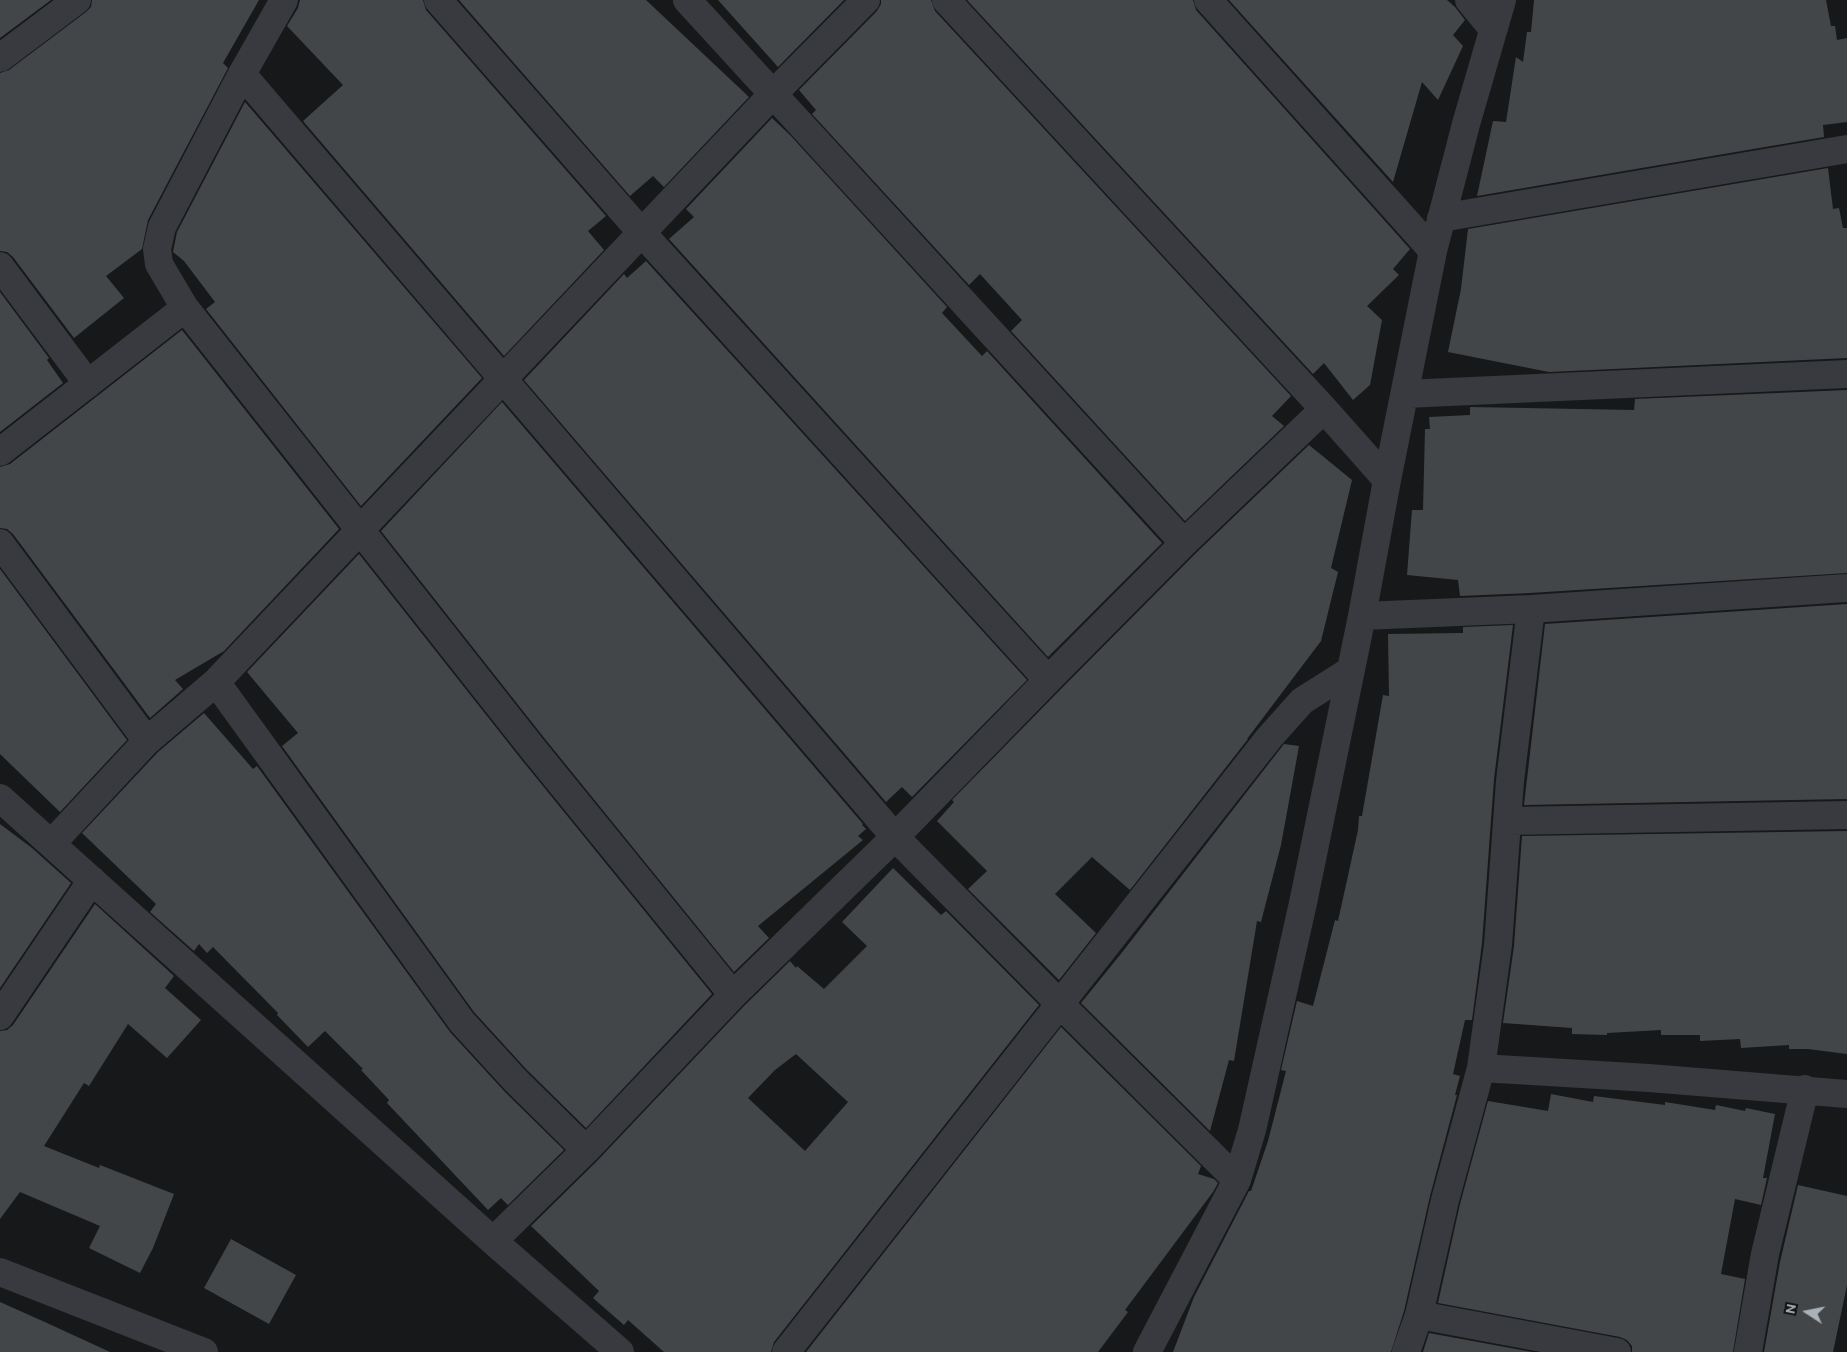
<!DOCTYPE html>
<html>
<head>
<meta charset="utf-8">
<style>
	body { margin:0 }
	#map { position:relative; width:1847px; height:1352px; overflow:hidden; background:#171819; font-family:Overpass,sans-serif }
	canvas { display:block }
	.north { position:absolute; left:1782px; top:1287px; width:50px; height:50px; -webkit-text-stroke:4px #121314; paint-order:stroke; rotate:281deg; font-size:14px; font-weight:700; line-height:20px; text-align:center; color:#a9b1b9 }
	.north::after { content:''; display:block; margin:auto; width:18px; height:22px; background:#a9b1b9; clip-path:polygon(50% 0,100% 100%,50% 72%,0 100%) }
</style>
</head>
<body>
<div id="map">
<canvas width="1847" height="1352"></canvas>
<div class="north">N</div>
</div>
<script>
const g = document.querySelector('canvas').getContext('2d');
g.lineJoin = 'round';
function paint(path, color) {
  g.fillStyle = color;
  g.fill(path, 'evenodd');
}
function stroke(path, color, width, dash) {
  g.strokeStyle = color;
  g.lineWidth = width;
  g.lineCap = dash ? 'butt' : 'round';
  g.setLineDash(dash || []);
  g.stroke(path);
}
const building = new Path2D(`
	M0,0H51L0,38Z
	M92,0H259L223,63L228,68L148,220L142,249L106,276L124,298L74,338L13,257L7,252L0,251V73L9,70L86,12L91,7Z
	M300,0H423L426,10L606,216L588,231L604,250L504,356L303,121L343,85L287,26L298,8Z
	M459,0H646L749,97L664,187L653,176L630,196Z
	M718,0H844L778,67Z
	M881,0H931L935,11L1291,396L1272,416L1284,426L1185,521L1011,331L1022,320L980,274L969,285L812,114L816,110L799,90L877,11L881,4Z
	M967,0H1193L1196,10L1410,249L1393,269L1399,275L1367,306L1382,320L1370,385L1353,400L1324,363L1313,374Z
	M1229,0H1447L1455,7L1465,20L1453,35L1463,46L1438,100L1422,82L1393,182Z
	M1534,0H1826L1831,26H1835L1837,40L1847,38V122L1823,125L1824,137L1477,196L1493,121L1506,122L1516,57L1523,62L1527,32H1531Z
	M245,102L482,378L361,506L206,309L215,302L184,261L173,252L177,232Z
	M772,118L790,135L947,307L942,313L982,356L987,351L1162,543L1048,657L669,239L694,217L686,209Z
	M1828,168L1833,209L1839,208L1843,228H1847V358L1549,372L1448,352L1461,289L1468,229Z
	M646,261L1027,680L912,797L902,787L886,802L524,380L624,274L627,278Z
	M0,292L49,358L47,360L63,383L0,432Z
	M182,330L339,529L224,651L175,680L183,689L150,718L13,534L7,529L0,528V467L10,464Z
	M1847,390V573L1530,593L1460,596L1458,580L1407,575L1412,510H1423L1425,429H1430L1429,417L1470,415V407L1634,410L1635,399Z
	M502,402L863,824L862,825L866,829L858,836L863,840L758,926L769,938L734,972L545,739L381,531Z
	M1309,445L1352,480L1331,568L1338,572L1321,641L1247,739H1248L1130,890L1092,857L1055,894L1096,933L1059,980L968,889L987,871L937,821L954,802L952,800L1059,691L1195,554Z
	M359,554L521,759L712,994L586,1128L527,1070L474,1012L282,746L298,733L247,672Z
	M0,569L127,740L60,812L0,754Z
	M1847,604V799L1524,805L1545,624Z
	M1513,625L1494,779L1482,943L1472,1020H1465L1453,1074L1460,1076L1455,1095H1457L1430,1196L1404,1311L1391,1352H1173L1194,1297L1249,1191H1251L1268,1141L1286,1071L1281,1070L1297,1001L1313,1006L1335,920L1338,921L1358,830L1359,816H1362L1383,695L1389,696L1388,634L1463,633V627Z
	M204,713L253,769L257,766L450,1032L505,1092L564,1150L508,1205L501,1198L488,1210L387,1103L389,1100L361,1070L363,1069L325,1031L308,1047L277,1015L278,1013L213,947L207,953L199,944L194,951L150,912L156,904L82,833L158,752Z
	M1284,744L1299,746L1281,845L1261,922L1257,921L1234,1061L1229,1060L1210,1131L1081,1003L1120,955Z
	M0,824L32,848L71,883L0,988Z
	M1847,831V1054L1808,1049H1789V1045L1741,1048L1740,1039L1700,1041V1035H1661V1030L1607,1033V1035L1572,1034V1028L1503,1023L1514,946L1522,836Z
	M893,868L941,915L946,911L1039,1005L774,1342L771,1352H664L628,1320L624,1325L593,1298L599,1291L531,1226L597,1161L744,1006L790,961L796,968L797,966L824,989L867,946L842,922ZM796,1054L848,1102L805,1151L748,1098L775,1070Z
	M95,904L174,976L165,988L201,1020L167,1058L128,1024L89,1086L84,1083L44,1146L99,1168L100,1165L174,1194L153,1248L140,1273L89,1248L100,1226L20,1192L0,1219V1031L7,1030L13,1025Z
	M1061,1027L1201,1166L1198,1174L1214,1179L1218,1183L1213,1192L1125,1310L1128,1312L1098,1352H806Z
	M1551,1094L1593,1102L1594,1096L1665,1105V1102L1715,1110L1716,1105L1745,1111L1746,1108L1775,1114L1763,1178H1767L1761,1205L1735,1199L1721,1274L1745,1279L1733,1352H1632V1346L1627,1340L1620,1337L1438,1303L1460,1204L1488,1101L1548,1111Z
	M1798,1185L1847,1196V1285L1833,1352H1764L1780,1262Z
	M231,1239L296,1275L269,1324L204,1288Z
	M0,1302L47,1323L110,1352H0Z
	M1429,1333L1532,1352H1423Z`);
const minor = new Path2D(`
	M284,0L242,74L162,227L157,249L159,264L185,308L533,749L733,995
	M438,0L642,233L1048,680
	M687,0L1184,543
	M946,0L1324,409L1387,480
	M1208,0L1433,251
	M1469,0L1493,29
	M0,58L77,0
	M242,74L895,837L1061,1005L1237,1180
	M1441,218L1847,149
	M0,266L88,384
	M1405,394L1847,374
	M0,452L185,308
	M0,543L147,741
	M1362,616L1531,609L1847,588
	M216,682L462,1022L516,1081L586,1150
	M0,798L493,1241L620,1352
	M1508,821L1847,815
	M52,843L147,741L216,682L773,94L866,0
	M0,1016L92,880
	M1481,1068L1649,1078L1847,1094
	M493,1241L586,1150L733,995L895,837L1048,680L1184,543L1324,409
	M0,1272L204,1352
	M1419,1315L1617,1352
	M786,1352C946,1147 1109,943 1269,738L1302,701L1351,670
	M1147,1352L1237,1180L1252,1130L1303,903L1362,616L1387,480L1433,251L1466,124L1502,0
	M1406,1352L1419,1315L1445,1200L1481,1068L1498,945L1510,781L1531,609
	M1748,1352L1765,1254L1805,1089`);
paint(building, '#434649');
stroke(minor, '#383a3f', 28);
</script>
</body>
</html>
